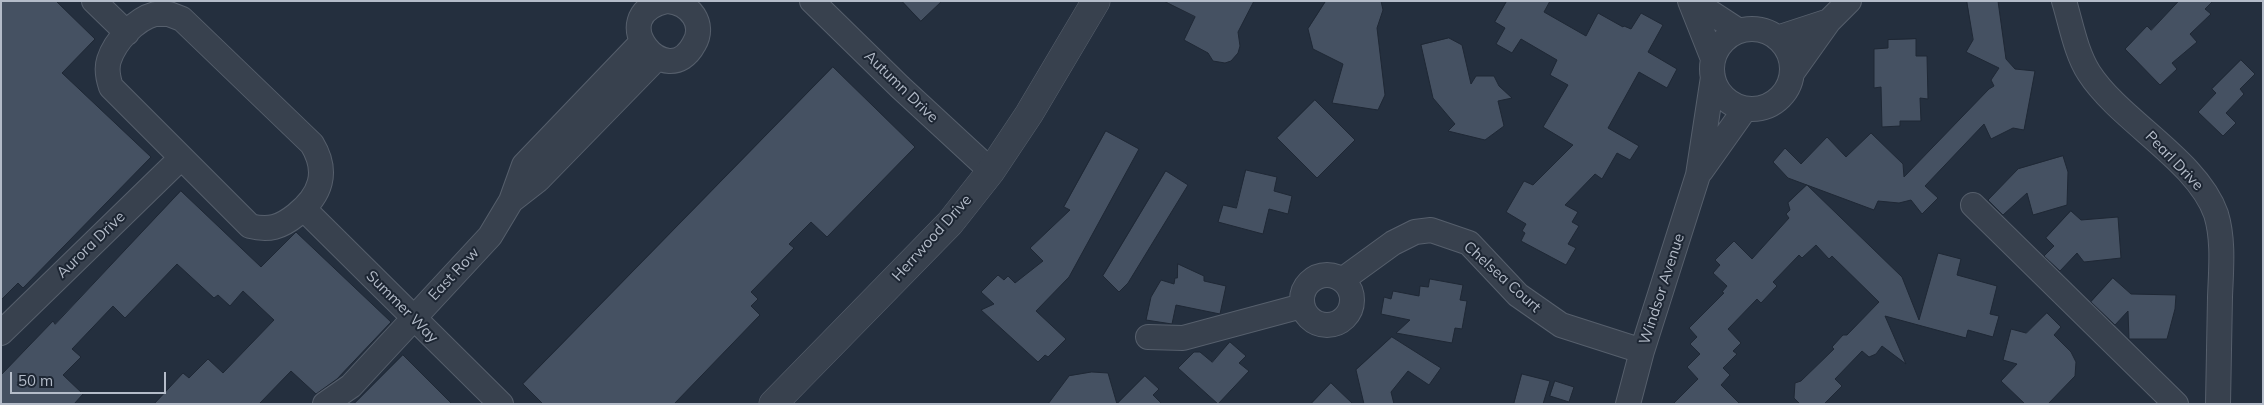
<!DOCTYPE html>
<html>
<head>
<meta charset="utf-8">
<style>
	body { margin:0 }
	#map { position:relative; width:2264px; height:405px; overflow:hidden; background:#242f3e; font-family:Mulish,sans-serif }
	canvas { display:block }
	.frame { position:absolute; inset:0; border:2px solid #b4bcc9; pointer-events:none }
	.scale { position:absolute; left:10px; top:372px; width:156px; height:22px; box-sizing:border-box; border:2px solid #b4bcc9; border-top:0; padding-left:6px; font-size:15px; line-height:18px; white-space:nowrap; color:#b4bcc9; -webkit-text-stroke:4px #1d2633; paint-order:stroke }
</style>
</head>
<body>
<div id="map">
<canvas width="2264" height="405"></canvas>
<div class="frame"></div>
<div class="scale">50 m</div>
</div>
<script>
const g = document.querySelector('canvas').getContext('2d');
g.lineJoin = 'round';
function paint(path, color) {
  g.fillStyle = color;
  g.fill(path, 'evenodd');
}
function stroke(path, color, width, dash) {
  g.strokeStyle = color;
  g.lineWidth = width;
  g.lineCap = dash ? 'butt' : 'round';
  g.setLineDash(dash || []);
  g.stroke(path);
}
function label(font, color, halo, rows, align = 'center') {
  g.font = font + ' Mulish,sans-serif';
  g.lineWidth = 4;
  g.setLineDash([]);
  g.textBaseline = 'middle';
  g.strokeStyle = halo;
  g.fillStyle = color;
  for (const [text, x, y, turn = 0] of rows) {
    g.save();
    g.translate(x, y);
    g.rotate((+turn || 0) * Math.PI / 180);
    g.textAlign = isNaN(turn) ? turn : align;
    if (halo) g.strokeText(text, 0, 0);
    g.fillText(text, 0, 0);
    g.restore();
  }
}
const building = new Path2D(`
	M1,1H56L95,39L62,73L151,157L23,288L18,283L1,300Z
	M902,1H942L921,21Z
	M1164,1H1254L1238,32L1240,46L1238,53L1231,61L1225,63L1213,61L1208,53L1184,40L1195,17Z
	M1326,1H1381L1383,10L1377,28L1385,95L1378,110L1332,103L1343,64L1313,49L1308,29Z
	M1507,1H1550L1544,12L1586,36L1598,13L1623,27L1624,26L1631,29L1641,13L1663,25L1648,52L1677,69L1667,88L1639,72L1608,128L1639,146L1630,160L1617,153L1602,179L1595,174L1565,205L1578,212L1572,222L1579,226L1568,244L1576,248L1566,265L1521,241L1525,233L1522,231L1526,224L1506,212L1524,181L1533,185L1573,145L1543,127L1568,85L1550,75L1557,60L1521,39L1512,53L1496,44L1505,28L1495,22Z
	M1967,1H1998L2006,59L2015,69L2035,71L2024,130L2013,128L1991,139L1984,124L1925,186L1938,198L1922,214L1911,200L1899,203L1878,201L1874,210L1788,178L1773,162L1785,148L1801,164L1827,137L1846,157L1871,133L1903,164L1904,177L1989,89L1994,86L1991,80L1999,68L1966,52L1973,40Z
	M2179,1H2213L2205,9L2211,14L2190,34L2197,42L2172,63L2177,69L2160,85L2125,49L2147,26L2151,30Z
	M1449,38L1462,45L1471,84L1476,76H1494L1499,86L1512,98L1498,101L1504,126L1485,140L1448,131L1455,124L1433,98L1421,45Z
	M1916,39V56H1927L1928,99L1920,98L1921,121H1900V126L1882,127L1881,87L1874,88V49L1888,48V40Z
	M2241,60L2255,74L2240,89L2244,94L2226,113L2236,123L2223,136L2198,112L2216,93L2212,89Z
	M833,67L915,147L827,237L811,222L789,244L794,248L751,292L758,299L751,306L760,315L674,404H543L523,384Z
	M1315,100L1355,140L1317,178L1277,138Z
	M1106,131L1139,149L1069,277L1036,311L1066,339L1048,357L1045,355L1038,362L981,310L994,304L981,292L998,275L1004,280L1008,276L1015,283L1043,261L1030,248L1070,210L1064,207Z
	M2063,156L2068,172L2067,205L2033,215L2027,193L2003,215L1988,200L2018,169Z
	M1246,170L1277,177L1274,191L1292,196L1288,214L1269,209L1263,234L1218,222L1223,205L1236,208Z
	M1166,171L1188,185L1128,283L1119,292L1103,276Z
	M1807,185L1902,277L1919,320L1938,253L1961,259L1957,275L1997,286L1990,314L1999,316L1993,337L1968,330L1966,338L1885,316L1906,364L1882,346L1876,354L1869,357L1862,351L1835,379L1842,386L1824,404H1800L1794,398L1795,383L1801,381L1834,349L1832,347L1843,335H1847L1879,302L1832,256L1829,259L1816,245L1802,258L1799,255L1773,282L1777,286L1761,303L1757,299L1728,329L1741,343L1733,351L1737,354L1723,368L1730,375L1721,385L1740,404H1673L1698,379L1687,367L1700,354L1690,344L1697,337L1689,328L1724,293L1722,292L1727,286L1713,273L1720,265L1715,260L1734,241L1752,259L1789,218L1786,214L1790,210L1788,203Z
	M181,191L261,267L296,232L391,322L337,379L316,394L291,371L259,404H154L183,373L189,378L208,359L223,373L274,320L243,291L230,306L218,295L214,298L177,264L125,318L113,306L72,349L81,357L63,375L83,394L74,404H1V375L53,321L55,324Z
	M2071,211L2081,220L2118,217L2121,258L2084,262L2077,253L2060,271L2044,256L2054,246L2046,238Z
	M1178,264L1204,276V281L1226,286L1220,314L1176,305L1172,324L1146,320L1151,297L1161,280L1174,284L1175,278H1177Z
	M2113,278L2131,294L2176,295L2175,309L2167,339H2129L2128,311L2115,325L2091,302Z
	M1430,279L1463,285L1460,300L1467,301L1462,329L1455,328L1452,343L1396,333L1410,320L1381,314L1384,297L1391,299L1393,291L1419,296L1420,286L1428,287Z
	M2047,313L2061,327L2054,335L2071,352L2076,362L2075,376L2048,404H2025L2001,381L2017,364L2003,360L2011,329L2026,333Z
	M1392,337L1441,368L1429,385L1408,371L1391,392L1394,404H1364L1356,370Z
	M1230,342L1246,356L1239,363L1249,371L1218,404L1178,368L1194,352H1200L1212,362Z
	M403,355L452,404H354Z
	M1092,372L1108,373L1117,404H1048L1069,376Z
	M1522,374L1550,381L1543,404H1514Z
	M1145,376L1159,389L1153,395L1162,404H1117Z
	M1555,381L1574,387L1569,402L1550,396Z
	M1331,383L1353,404H1311Z`);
const minor = new Path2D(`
	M94,1L127,33
	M666,1C602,16 667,95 694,44C706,24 690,3 668,1
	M812,1L900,87L991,171
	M1690,1L1713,59
	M1693,1L1739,31
	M2064,1C2071,24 2076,53 2089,73C2120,121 2197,160 2216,214C2224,240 2221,270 2220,297C2219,333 2219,368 2218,404
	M155,14H169L182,19L312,144C329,172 321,195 296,215C281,227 269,231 250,226L111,87C108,78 106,69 109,60C115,41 136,19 155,14Z
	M1712 69a40 40 0 1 1 80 0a40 40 0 1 1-80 0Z
	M1777,38L1829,21
	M1792,73L1829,21L1849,1
	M1701,171L1745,109
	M511,201L538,180L657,58
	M1973,205L2176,404
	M304,209L501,404
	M1302 300a25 25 0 1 1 50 0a25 25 0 1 1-50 0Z
	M1342,280L1393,243L1415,232L1431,230L1469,243L1518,295L1561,325L1642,351
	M1,333L181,158
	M1148,337L1183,338L1302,306
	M325,404L351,386L490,236L511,201L524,165L641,43
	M1628,404L1642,351L1698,175L1713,77`);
const tertiary = new Path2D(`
	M773,404L950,223L991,171L1029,114L1096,1`);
const streetNames = [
	["Autumn Drive",901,87,44],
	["Pearl Drive",2174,161,46],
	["Herrwood Drive",932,238,-48],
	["Aurora Drive",91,245,-44],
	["East Row",454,274,-47],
	["Chelsea Court",1502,277,42],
	["Windsor Avenue",1662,289,-72],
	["Summer Way",402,307,45]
];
paint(building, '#455162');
stroke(building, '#1f2835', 1);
stroke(minor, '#565f6c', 26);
stroke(tertiary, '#565f6c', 29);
stroke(minor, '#38414e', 24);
stroke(tertiary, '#38414e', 28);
label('15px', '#b4bcc9', '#1d2633', streetNames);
</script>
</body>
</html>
